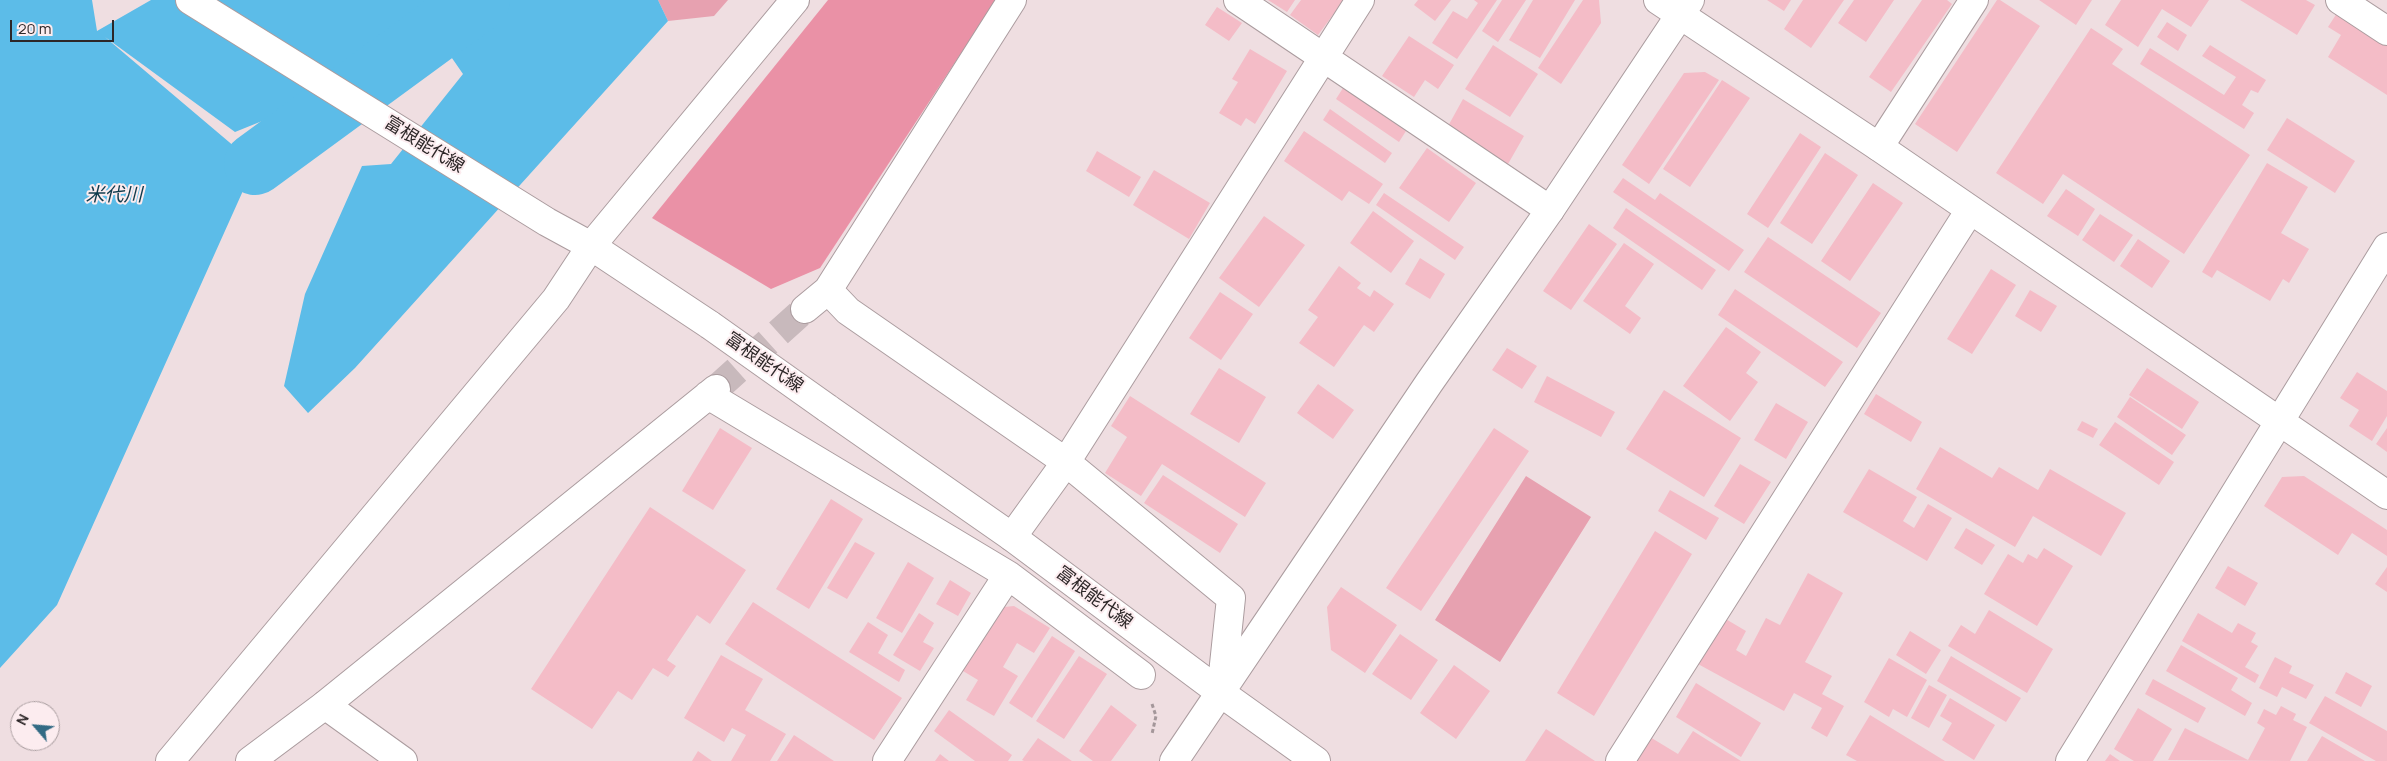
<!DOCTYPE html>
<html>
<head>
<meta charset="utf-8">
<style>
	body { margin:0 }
	#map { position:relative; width:2387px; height:761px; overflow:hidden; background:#efdee1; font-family:Manrope,sans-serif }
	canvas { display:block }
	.north { position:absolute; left:10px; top:701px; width:50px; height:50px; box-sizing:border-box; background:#fcecef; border:1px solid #a99d9f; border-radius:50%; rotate:297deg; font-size:14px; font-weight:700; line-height:20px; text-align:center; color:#2d2728 }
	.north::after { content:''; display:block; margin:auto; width:18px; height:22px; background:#326a84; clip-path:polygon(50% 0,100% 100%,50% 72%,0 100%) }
	.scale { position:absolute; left:10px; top:20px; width:104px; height:22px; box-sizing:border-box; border:2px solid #2d2728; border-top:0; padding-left:6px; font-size:15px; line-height:18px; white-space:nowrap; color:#2d2728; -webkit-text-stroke:4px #fcecef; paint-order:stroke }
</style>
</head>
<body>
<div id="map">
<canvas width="2387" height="761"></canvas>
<div class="north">N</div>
<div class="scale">20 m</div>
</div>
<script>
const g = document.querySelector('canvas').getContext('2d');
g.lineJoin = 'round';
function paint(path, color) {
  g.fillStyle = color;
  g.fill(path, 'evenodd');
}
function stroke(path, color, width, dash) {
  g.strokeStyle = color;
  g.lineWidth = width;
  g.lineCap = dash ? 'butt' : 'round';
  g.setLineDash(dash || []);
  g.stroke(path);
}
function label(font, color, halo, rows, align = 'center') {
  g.font = font + ' Manrope,"Noto Sans JP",sans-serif';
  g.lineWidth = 4;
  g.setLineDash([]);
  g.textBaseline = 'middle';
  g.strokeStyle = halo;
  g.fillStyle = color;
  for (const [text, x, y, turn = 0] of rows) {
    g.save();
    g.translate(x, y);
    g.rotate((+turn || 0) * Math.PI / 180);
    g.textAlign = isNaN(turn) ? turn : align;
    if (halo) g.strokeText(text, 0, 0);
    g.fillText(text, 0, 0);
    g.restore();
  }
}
const green = new Path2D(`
	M658,0H728L714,16L668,21Z
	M1526,476L1591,517L1500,662L1435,620Z`);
const forest = new Path2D(`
	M828,0H996L820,268L771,289L652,218Z`);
const water = new Path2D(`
	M0,0H92L97,31L151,0H658L668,21L355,368L308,413L284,386L305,294L362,166L391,164L463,74L445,48L402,36L292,109L235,132L105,37L255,164L57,605L0,668Z`);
const river = new Path2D(`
	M255,164L479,0`);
const building = new Path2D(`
	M1268,0H1295L1287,12Z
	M1301,0H1344L1318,35L1290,15Z
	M1418,0H1451L1435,21L1414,5Z
	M1474,0H1497L1457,59L1432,43L1453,11L1467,19L1478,3Z
	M1502,0H1526L1498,42L1482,31Z
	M1533,0H1575L1540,58L1509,40Z
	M1583,0H1599L1601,23L1561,84L1538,68Z
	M1767,0H1791L1784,11Z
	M1803,0H1844L1811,48L1784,29Z
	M1854,0H1894L1866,42L1838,23Z
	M1922,0H1947L1952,4L1891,92L1869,77Z
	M1997,0H2000L2040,26L1957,152L1915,124Z
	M2039,0H2092L2076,25Z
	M2121,0H2209L2191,27L2162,9L2138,47L2105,25Z
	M2240,0H2306L2315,5L2297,35Z
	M1217,7L1242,23L1229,41L1205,25Z
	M2337,13L2387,44V95L2328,57L2341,35L2328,27Z
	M2167,22L2187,35L2178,51L2157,37Z
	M2091,28L2123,49L2112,64L2250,155L2184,254L2063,174L2043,204L1996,173Z
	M1409,36L1454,65L1438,89L1425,80L1414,97L1382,76Z
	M1493,45L1538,74L1510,117L1465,89Z
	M2210,45L2266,80L2258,93L2251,90L2242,105L2254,113L2244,129L2140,64L2150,48L2224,95L2236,77L2202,56Z
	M1250,49L1287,71L1255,124L1246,118L1241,126L1219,113L1238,82L1232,79Z
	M1705,72L1719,80L1649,184L1622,165L1684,73Z
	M1722,80L1750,98L1690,187L1663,169Z
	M1343,88L1406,131L1399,142L1336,99Z
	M1463,99L1524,136L1508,164L1447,128Z
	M1330,109L1392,153L1385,163L1323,120Z
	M2287,118L2355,161L2335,193L2267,150Z
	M1304,131L1383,184L1369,204L1349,191L1342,201L1284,161Z
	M1800,133L1821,147L1768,228L1747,214Z
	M1427,148L1476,183L1449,222L1399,188Z
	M1097,151L1141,177L1129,197L1086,171Z
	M1825,153L1858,175L1812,244L1780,223Z
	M2267,163L2308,187L2281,233L2309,249L2289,283L2283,279L2270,301L2217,270L2212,278L2202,272Z
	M1154,170L1210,203L1189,239L1133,205Z
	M1623,178L1655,200L1660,193L1744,250L1729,271L1613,192Z
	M1873,183L1903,203L1850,281L1821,261Z
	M2066,189L2095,209L2078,236L2047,216Z
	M1384,193L1464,247L1455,260L1376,205Z
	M1626,208L1716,270L1702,290L1613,228Z
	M1373,211L1414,241L1391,273L1350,243Z
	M2100,214L2133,235L2114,262L2082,240Z
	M1264,216L1305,245L1259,307L1219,278Z
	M1589,224L1617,244L1571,310L1543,291Z
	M1768,237L1881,313L1857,348L1744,272Z
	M2138,239L2170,261L2152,288L2120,266Z
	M1624,243L1654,264L1625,306L1641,318L1630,334L1583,301Z
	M1420,258L1445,274L1430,299L1405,284Z
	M1339,266L1361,283L1357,288L1370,297L1374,290L1394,304L1374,332L1364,325L1334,367L1299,343L1318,317L1308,310Z
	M1991,269L2016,285L1972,354L1947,339Z
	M1735,289L1843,362L1825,387L1718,315Z
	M2030,290L2057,306L2041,332L2015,316Z
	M1220,292L1253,314L1221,360L1189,338Z
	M1726,327L1761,352L1746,373L1758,382L1730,421L1683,386Z
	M1507,348L1537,366L1522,389L1492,370Z
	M1219,368L1266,397L1239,443L1190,414Z
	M2147,368L2199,402L2182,429L2129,395Z
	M2357,372L2387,391V416L2372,441L2349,426L2359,410L2340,398Z
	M1547,376L1615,412L1601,437L1534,402Z
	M1318,384L1354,410L1333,439L1297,413Z
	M1664,390L1741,438L1704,497L1626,449Z
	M1876,394L1922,422L1911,442L1864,414Z
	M1130,396L1266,483L1245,517L1162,464L1141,496L1105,473L1127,437L1111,426Z
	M2130,397L2186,435L2172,455L2117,417Z
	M1776,403L1808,422L1786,459L1754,440Z
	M2082,421L2098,429L2093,438L2077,430Z
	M2115,422L2174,462L2159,485L2099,445Z
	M720,428L752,448L713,510L682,491Z
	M1494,428L1529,451L1421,611L1386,588Z
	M2387,428V452L2376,444Z
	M1940,447L1992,478L1999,467L2038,490L2050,469L2126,513L2101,556L2033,516L2015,547L1916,489Z
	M1740,464L1771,482L1744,524L1714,506Z
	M1869,469L1917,497L1903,521L1914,528L1928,504L1952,518L1927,561L1843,512Z
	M1163,475L1238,524L1220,553L1144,503Z
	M2304,476L2387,530V556L2352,533L2338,555L2264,506L2282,477Z
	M1670,490L1719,518L1706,540L1658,511Z
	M831,499L863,519L809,609L776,589Z
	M650,507L746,570L710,624L697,615L667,660L676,666L668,677L653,668L632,700L618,691L592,729L531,689Z
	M1966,528L1995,545L1982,565L1954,548Z
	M1655,531L1692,554L1594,716L1557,693Z
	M855,542L875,553L847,599L827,588Z
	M2044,548L2073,566L2037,626L1984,594L2008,554L2023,563L2028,554L2037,559Z
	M908,562L934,578L902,633L876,618Z
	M2228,566L2258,583L2245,606L2215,588Z
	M2387,567V592L2375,584Z
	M1808,573L1843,593L1805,662L1832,676L1822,694L1844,706L1827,737L1811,728L1822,708L1794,693L1784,711L1698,664L1724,618L1746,631L1736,650L1746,656L1766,618L1780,625Z
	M950,580L971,593L958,616L936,604Z
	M1341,587L1397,625L1365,673L1331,650L1327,607Z
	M753,602L902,698L874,740L725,644Z
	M1014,606L1050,628L1034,653L1017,643L1003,667L1018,676L994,716L966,700L978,680L958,668L995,608Z
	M1989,610L2053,649L2027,693L1948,646L1961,625L1975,634Z
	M919,613L934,623L923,642L934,648L920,671L893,655Z
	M2198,613L2232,633L2238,623L2256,633L2251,642L2258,646L2245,667L2259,675L2255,683L2182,641Z
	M868,622L888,635L878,653L905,670L899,682L849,652Z
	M1910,631L1941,650L1926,674L1896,655Z
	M1400,634L1438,660L1411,700L1372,674Z
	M1052,636L1075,651L1032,718L1009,703Z
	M2181,645L2238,678L2231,690L2252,703L2245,716L2166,671Z
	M721,655L763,679L745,710L786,734L770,761H731L746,735L732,728L724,742L684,718Z
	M1079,656L1107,674L1064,739L1036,721Z
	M1951,656L2021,698L2006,722L1937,681Z
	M2275,657L2292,666L2289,673L2314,685L2306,699L2282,687L2277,697L2259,688Z
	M1889,658L1927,680L1907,717L1893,709L1889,717L1864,702Z
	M1454,665L1490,691L1456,739L1420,713Z
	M2346,672L2372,686L2361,707L2335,693Z
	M2153,679L2206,708L2198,723L2145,694Z
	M1696,683L1761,723L1741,757L1676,717Z
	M1929,685L1947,695L1929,728L1911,718Z
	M2325,696L2387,731V761H2376L2309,723Z
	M1950,698L1995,725L1974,760L1942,740L1952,723L1940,716Z
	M1111,705L1137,725L1111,761H1093L1079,751Z
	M2281,706L2296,714L2293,720L2307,727L2290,761L2168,760L2185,728L2248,760L2265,728L2257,723L2264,709L2276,715Z
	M2138,708L2172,729L2153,761H2134L2114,749Z
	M949,710L1012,755L1008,761H975L934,731Z
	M1870,715L1945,761H1857L1846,755Z
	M1546,729L1595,761H1525Z
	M1693,731L1741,761H1627L1645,734L1678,754Z
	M794,735L834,761H777Z
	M2322,736L2365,761H2307Z
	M1038,738L1072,761H1024L1022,760Z
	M698,751L712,761H692Z
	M940,754L949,761H935Z
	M2110,754L2120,761H2105Z`);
const streetTunnel = new Path2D(`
	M716,389L805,309`);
const path = new Path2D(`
	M1152,704L1156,716L1152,734`);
const street = new Path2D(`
	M1238,0L1550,210
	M2340,0L2387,31
	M1879,147L1974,0
	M591,246L795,0
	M828,290L848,311L1066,462L1231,598L1221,693
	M805,309L828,290L1012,0
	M708,395L1008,575L887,761
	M1012,537L1066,462L1360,0
	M1008,575L1141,675
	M250,761L325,705L716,389
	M1620,761L1970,210`);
const secondary = new Path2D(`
	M190,0L547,222L591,246L710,325
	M1658,0L1879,147L2387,495
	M827,408L1012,537L1221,693L1316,761
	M325,705L403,761
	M170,761L556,299L591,246
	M1174,761L1429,383L1550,210L1690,0
	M2070,761L2387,247`);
const secondaryBridge = new Path2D(`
	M710,325L827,408`);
const streetNames = [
	["富根能代線",424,145,32],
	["富根能代線",764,363,35],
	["富根能代線",1094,598,37]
];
const waterNames = [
	["米代川",114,196]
];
paint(green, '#e7a1b0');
paint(forest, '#ea91a6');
paint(water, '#5cbce8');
stroke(river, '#5cbce8', 62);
paint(building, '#f4bcc7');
stroke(streetTunnel, '#c8b9bc', 28, [28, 14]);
stroke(street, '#ab9c9f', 30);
stroke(secondary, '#ab9c9f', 30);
stroke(path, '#a4979a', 3, [4, 2.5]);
stroke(street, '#fff', 28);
stroke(secondary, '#fff', 28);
stroke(secondaryBridge, '#ab9c9f', 30, []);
stroke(secondaryBridge, '#fff', 28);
label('18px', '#2d2728', '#fcecef', streetNames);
label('italic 19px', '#0f3a4c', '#fcecef', waterNames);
</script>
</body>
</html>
